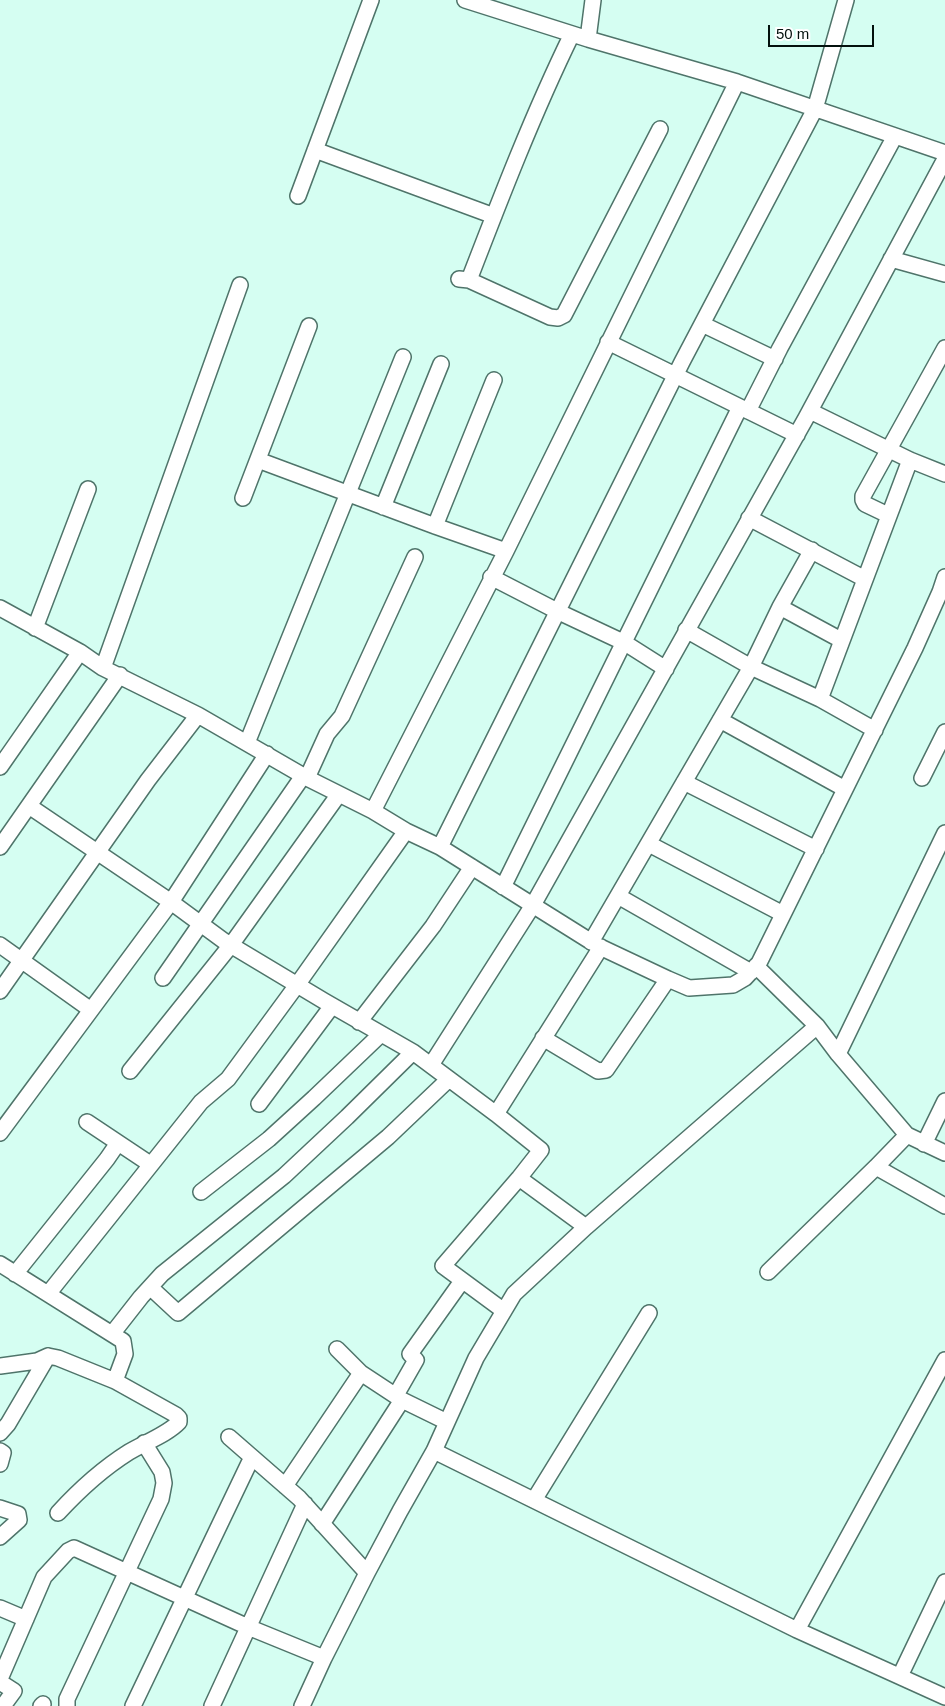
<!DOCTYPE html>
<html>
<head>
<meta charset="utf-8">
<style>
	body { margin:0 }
	#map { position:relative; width:945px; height:1706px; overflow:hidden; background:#d5fef2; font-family:Helvetica,sans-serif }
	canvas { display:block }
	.scale { position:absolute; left:768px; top:25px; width:106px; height:22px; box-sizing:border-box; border:2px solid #03110d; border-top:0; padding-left:6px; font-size:15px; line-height:18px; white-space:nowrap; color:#03110d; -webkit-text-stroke:4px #fff; paint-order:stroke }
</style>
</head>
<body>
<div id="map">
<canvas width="945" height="1706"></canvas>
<div class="scale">50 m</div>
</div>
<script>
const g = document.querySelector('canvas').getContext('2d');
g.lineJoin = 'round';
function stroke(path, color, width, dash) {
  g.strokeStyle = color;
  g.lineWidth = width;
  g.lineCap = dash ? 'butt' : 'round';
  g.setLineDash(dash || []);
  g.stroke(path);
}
const minor = new Path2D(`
	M465,0L588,39L737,82L945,153
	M588,39L593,0
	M315,150L494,216
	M298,196L371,0
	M891,259L945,274
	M459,279L469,280L550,317L558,318L564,315L660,129
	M469,280C501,197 533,114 572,34
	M702,324L775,359
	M608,342L797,435
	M748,411L780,348L895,136
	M810,411L910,460L945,474
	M258,460L435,526L506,551
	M243,498L309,326
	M383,507L441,364
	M888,515L865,504L863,500V496L945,348
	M749,518L865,579
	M435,526L494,380
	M491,577L559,612L625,643L666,669
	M780,607L841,640
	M0,608L80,652L103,668L198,715L307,778L373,811L406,831L440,847L598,946L668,979L689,988L733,985L745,978L759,963L915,648L940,592L945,577
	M35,628L88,489
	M686,630L751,667L820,699L875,730
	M103,668L240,285
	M820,699L910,460
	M720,720L845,789
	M247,743L403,357
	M0,767L80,652
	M307,778L327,734L342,716L415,557
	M922,778L945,732
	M684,782L816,849
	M29,806L171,902L224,941L324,1001L413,1052L496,1114L541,1150L519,1178L443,1266L504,1311
	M373,811L506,551L737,82
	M649,844L783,914
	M0,847L120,675
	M440,847L682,362L815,109L846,0
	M503,887L740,407
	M618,896L751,972
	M591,942L751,667L780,607L812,550
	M0,945L91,1010
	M756,966L817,1026L838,1054L907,1135L945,1153
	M163,978L303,776
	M0,991L148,780L198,715
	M359,1022L433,926L472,867
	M543,1038L598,1071L606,1070L668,979
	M838,1054L945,833
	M431,1065L533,905L806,418L945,159
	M130,1071L231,945L339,794
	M259,1104L332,1006
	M496,1114L601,947
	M87,1122L150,1164
	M0,1133L171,902L267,754
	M924,1144L945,1101
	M876,1167L945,1206
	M519,1178L586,1227
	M201,1192L269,1139L314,1098L381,1034
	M0,1264L123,1341L125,1354L115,1381
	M768,1272L876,1167L907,1135
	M15,1274L107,1159L118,1143
	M150,1287L178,1313L388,1137L449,1079
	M48,1294L201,1102L228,1079L297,985L406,831
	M112,1334L141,1297L162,1274L284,1176L347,1117L413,1052
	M337,1349L361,1373L402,1400L447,1422
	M0,1366L37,1361L48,1356L58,1358L115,1381L176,1415L179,1418V1422C168,1434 144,1443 129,1452C102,1469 80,1489 58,1513
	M396,1395L416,1360L410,1354L462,1281
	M0,1433L8,1424L48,1356
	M229,1437L299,1498L367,1573
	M0,1451L3,1453L0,1464
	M434,1451L797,1630L945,1697
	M285,1486L361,1373
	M534,1500L649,1313
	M0,1508L18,1514L19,1520L0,1537
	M322,1524L402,1400
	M0,1608L26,1619
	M797,1630L945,1360
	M900,1676L945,1582
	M0,1679L44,1577L68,1551L74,1548L248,1627L324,1658
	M0,1682L14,1691L3,1706
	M41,1706L43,1704
	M67,1706V1699L161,1499L164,1483L162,1472L144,1443
	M133,1706L252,1457
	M212,1706L305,1504
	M302,1706L324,1658L367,1573L400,1511L434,1451L476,1358L514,1294L586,1227L817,1026`);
stroke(minor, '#4f746a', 18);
stroke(minor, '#fff', 15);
</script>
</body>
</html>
